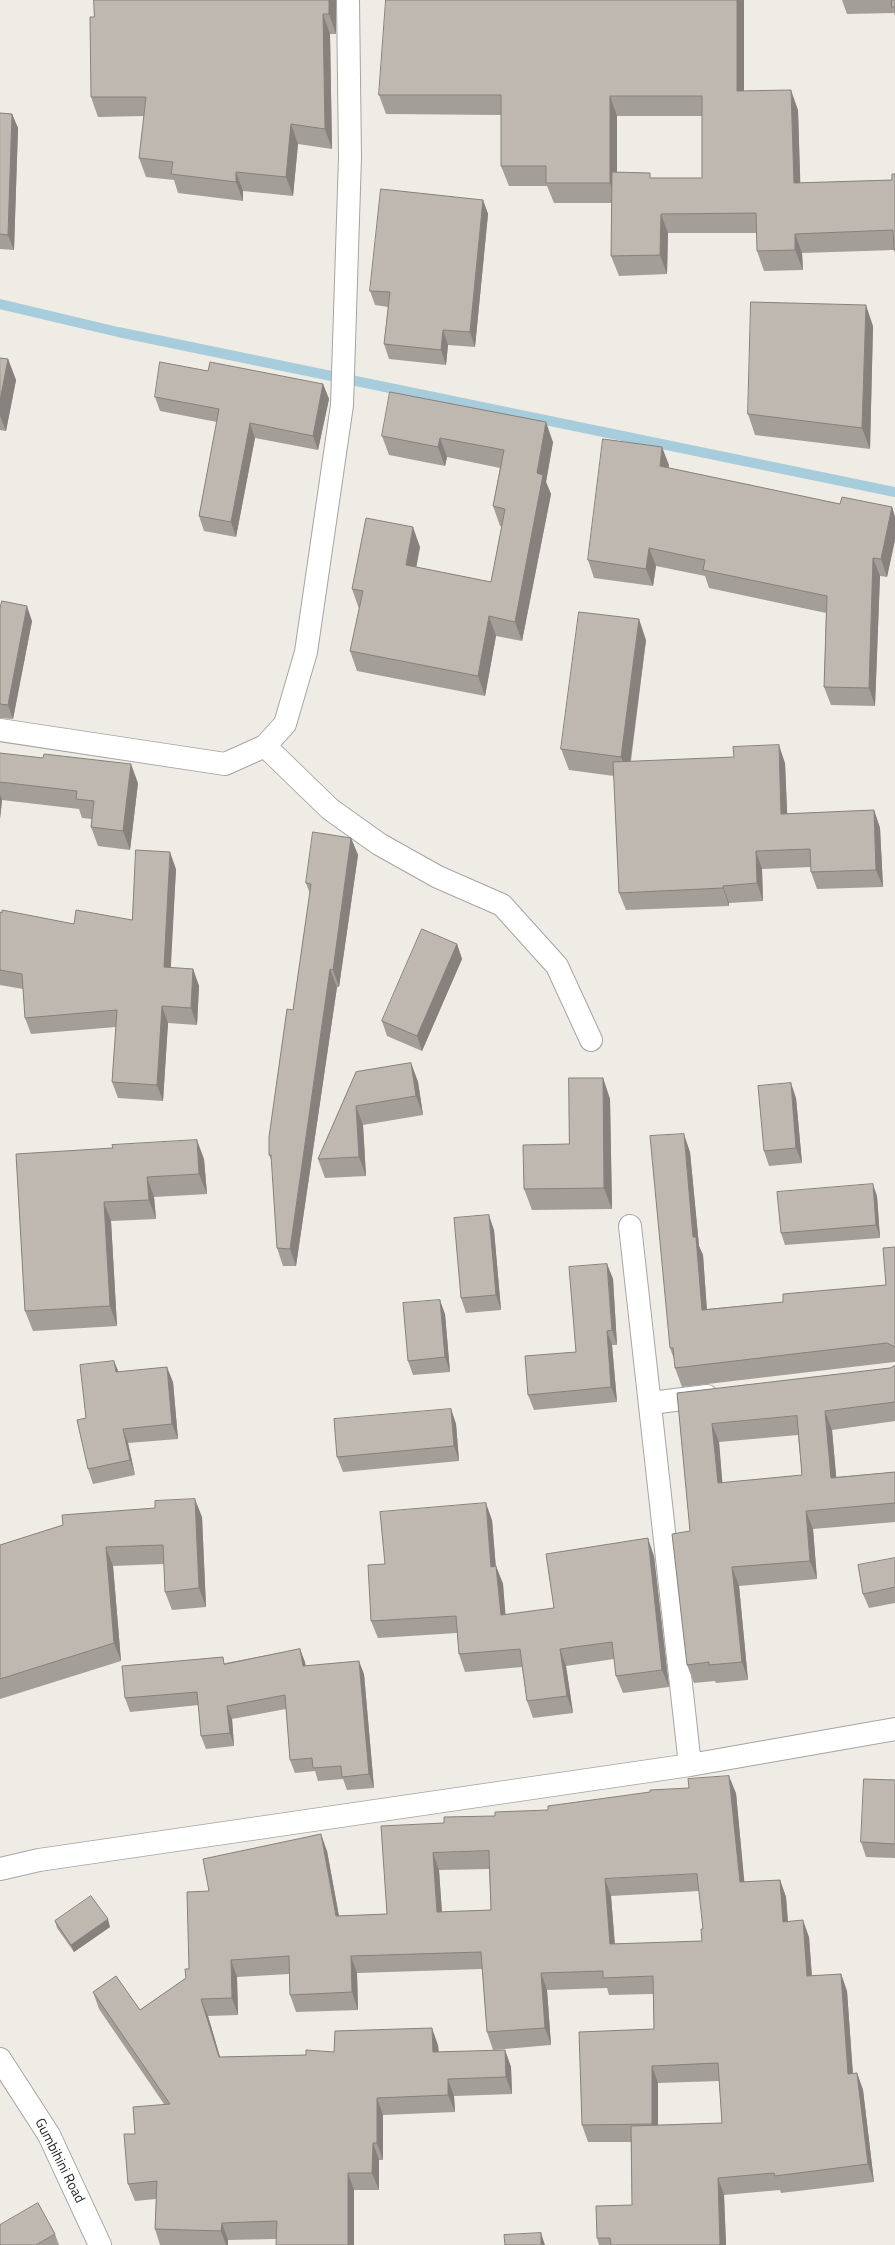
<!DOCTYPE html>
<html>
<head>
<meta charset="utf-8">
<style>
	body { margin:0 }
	canvas { display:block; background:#efece5 }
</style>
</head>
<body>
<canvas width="895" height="2245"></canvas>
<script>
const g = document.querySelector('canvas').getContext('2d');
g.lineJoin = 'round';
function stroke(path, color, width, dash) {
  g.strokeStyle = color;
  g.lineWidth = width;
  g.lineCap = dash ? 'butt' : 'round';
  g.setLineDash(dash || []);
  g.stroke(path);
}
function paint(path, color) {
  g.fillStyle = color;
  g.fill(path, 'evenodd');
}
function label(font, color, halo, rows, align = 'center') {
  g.font = font + ' "Titillium Web",sans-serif';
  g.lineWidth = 3.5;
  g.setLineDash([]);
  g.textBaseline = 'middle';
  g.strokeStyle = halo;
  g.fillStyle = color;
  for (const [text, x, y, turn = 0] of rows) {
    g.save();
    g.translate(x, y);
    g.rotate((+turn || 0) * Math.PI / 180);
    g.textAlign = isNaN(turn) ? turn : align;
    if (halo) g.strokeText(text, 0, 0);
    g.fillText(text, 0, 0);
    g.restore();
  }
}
const stream = new Path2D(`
	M0,304L118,332L895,492`);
const minor = new Path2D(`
	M0,730L225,764L265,746L285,724L306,652L342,405L350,157L348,0
	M265,746L330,809L379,844L438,877L502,905L557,966L591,1040
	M630,1226L690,1765
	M651,1403L707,1396
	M0,1869L39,1860L690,1765L895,1729
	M0,2059L49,2135L100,2245`);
const wall = new Path2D(`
	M94,0H336V34H330L332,149L298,144L293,196L243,191V201L178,193L174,180L146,177L139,158L144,116L98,117L91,97L94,17Z
	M842,0H895V16L894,13L847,14Z
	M744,91L798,110L800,183L892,180L895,174V253L894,250L802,253L803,270L764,271L757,251V233H668L667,274L619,276L611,256L612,203H554L547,186H509L501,166V115L386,114L379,95ZM617,116H702V178H652L617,172Z
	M0,113L12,114L18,128L14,250L0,249Z
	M483,200L488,214L475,347L448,345L446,365L389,359L384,344L388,307L375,305L370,291Z
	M873,326L870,449L755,435L748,414Z
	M0,358L8,359L16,380L6,431L0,430Z
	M323,384L329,399L318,450L255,438L236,537L204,531L199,516L217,422L160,411L155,397Z
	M382,436L553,442L546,482L551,494L522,641L496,636L485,696L357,671L350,651L359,609L352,589L420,547L416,567L491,582L502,526H500L493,506L500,468L447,457L445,466L389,455Z
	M669,465L668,468L840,504L892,507L895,517V540L887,577L880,576L875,706L831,705L824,687L826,613L709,588L705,576L656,566L653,586L594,578L588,560Z
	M0,609L32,621L13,719L0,718Z
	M646,640L631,761L785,763L787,814L874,810L880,828L883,887L817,889L811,872V867L762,869L763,901L729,903V906L626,910L619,893L614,776L569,770L561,749Z
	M0,753L138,783L130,850L98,846L91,827L92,819L82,818L79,809L2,800L0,819Z
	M351,838L358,855L339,987H337L296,1266H283L277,1248L272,1161L269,1155L293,1010L310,894L306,883Z
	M176,869L170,968L193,969L199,986L197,1025L168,1023L163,1101L118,1098L112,1082L116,1027L31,1034L25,1018L23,989L0,985V912L74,924L132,920Z
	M457,944L462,959L422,1051L387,1036L382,1021Z
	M411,1063L418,1082L423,1115L363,1125L366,1176L325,1178L318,1159L356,1072Z
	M603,1078L610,1099L612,1209L532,1210L524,1189L569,1144Z
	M796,1098L802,1163L769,1166L764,1151Z
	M690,1152L699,1246L703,1255L707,1309L783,1302L886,1285L895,1247V1362H894L682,1387L675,1368L674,1359L670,1348Z
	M16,1154L204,1159L207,1194L154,1197L156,1219L111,1221L117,1326L33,1331L25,1311Z
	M877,1196L880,1238L785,1245L781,1233Z
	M494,1230L501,1310L466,1313L461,1298Z
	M607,1264L613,1279L617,1345H612L617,1402L534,1410L528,1395L576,1352Z
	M445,1314L450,1372L413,1375L408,1361Z
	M895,1366V1421L832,1430L836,1477L895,1472V1522L813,1529L817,1579L739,1586L748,1680L716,1683L715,1681L694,1683L687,1665L690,1531L677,1393L890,1368ZM798,1435L802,1475L722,1483L719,1442Z
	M118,1372L173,1382L178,1439L128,1443L135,1475L93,1484L88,1469L86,1418Z
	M451,1409L456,1424L459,1461L343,1472L337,1457Z
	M202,1517L206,1607L172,1610L165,1592L164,1564L113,1566L121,1661L0,1699V1545Z
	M492,1520L496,1567V1566L503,1584L505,1615L554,1608L654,1556L669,1687L623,1693L616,1676L614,1659L566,1666L573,1713L533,1718L527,1701L522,1667L465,1672L459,1654L457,1633L378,1638L371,1621L385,1564Z
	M895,1558V1603L869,1608L863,1594Z
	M300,1649L306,1666L364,1674L374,1788L347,1790L343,1779L318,1781L315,1771L295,1773L290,1760L286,1709L232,1719L234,1746L206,1749L201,1736L199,1705L130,1712L125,1698L225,1663Z
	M895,1780V1858L866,1857L861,1842Z
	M736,1793L744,1882L780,1880L786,1897L788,1921L809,1937L812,1976L841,1974L847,1991L853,2074L857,2073L863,2090L874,2182L781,2193L780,2190L724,2195L726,2245H599L597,2238L632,2205L631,2142H588L582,2125L654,2029L653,1994L609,1995L607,1988L547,1990L551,2045L493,2050L487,2032L482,1969L357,1973L358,2010L296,2012L290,1995L289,1974L237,1977L238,2015L208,2016L220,2057L306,2055L438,2045L439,2052L505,2050L511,2067L512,2094L454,2096L455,2112L383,2115V2160H379V2190H354L276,2239L228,2240V2245H160L155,2229L156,2199L135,2201L128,2184L135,2134L164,2104L99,2009L93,1992L140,2010L186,1978L189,1969L209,1891L327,1851L339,1916L387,1914L444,1823L548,1810ZM489,1869L491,1910L442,1912L439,1870ZM699,1891L703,1929L702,1941L615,1944L611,1896ZM719,2081L722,2123L658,2125V2083Z
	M55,1921L110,1927L74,1952L57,1928Z
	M55,2234L59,2245H0Z`);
const shadedWall = new Path2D(`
	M329,0H336V34L329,14Z
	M737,0H744V111L737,91Z
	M323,14L330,34L332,149L325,129Z
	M791,90L798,110L801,203L794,183Z
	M610,96L617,116V203L610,183Z
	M12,114L18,128L14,250L8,235Z
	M291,124L298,144L293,196L286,177Z
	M236,172L243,191V201L236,182Z
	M483,200L488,214L475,347L470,332Z
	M661,214L668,233L667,274L660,255Z
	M795,234L802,253L803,270L795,250Z
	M866,305L873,326L870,449L862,428Z
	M443,330L448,345L446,365L441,350Z
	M8,359L16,380L6,431L0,416V401Z
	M323,384L329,399L318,450L313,436Z
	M546,422L553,442L546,482L551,494L522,641L515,622L537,473Z
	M250,423L255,438L236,537L231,522Z
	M440,438L447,457L445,466L438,447Z
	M662,447L669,465L666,484L660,466Z
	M892,507L895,517V540L887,577L881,559Z
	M413,527L420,547L413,585L406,565Z
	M649,548L656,566L653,586L646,569Z
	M873,558L880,576L875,706L869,688Z
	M27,606L32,621L13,719L8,705Z
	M489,616L496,636L485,696L478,676Z
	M639,619L646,640L628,778L621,757Z
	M779,745L785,763L788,832L781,814Z
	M131,764L138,783L130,850L123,831Z
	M0,794L2,800L0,819Z
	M874,810L880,828L883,887L876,870Z
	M351,838L358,855L339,987L333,970Z
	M756,851L762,869L763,901L757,883Z
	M170,852L176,869L170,984L164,967Z
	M723,886L729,903V906L723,888Z
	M457,944L462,959L422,1051L417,1036Z
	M193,969L199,986L197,1025L191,1008Z
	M330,969L337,987L296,1266L290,1249Z
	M162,1006L168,1023L163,1101L157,1085Z
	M411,1063L418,1082L423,1115L416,1096Z
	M603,1078L610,1099L612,1209L604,1188Z
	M791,1083L796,1098L802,1163L796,1148Z
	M356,1106L363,1125L366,1176L359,1157Z
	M684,1134L690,1152L699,1246L703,1255L708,1328L702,1310L693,1237Z
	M197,1140L204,1159L207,1194L199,1174Z
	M147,1177L154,1197L156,1219L149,1200Z
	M873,1184L877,1196L880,1238L876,1225Z
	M104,1202L111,1221L117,1326L110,1306Z
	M489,1215L494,1230L501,1310L496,1295Z
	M607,1264L613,1279L617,1345L612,1330Z
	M440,1300L445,1314L450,1372L445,1357Z
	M607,1331L612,1345L617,1402L611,1387Z
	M114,1361L120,1375L116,1372Z
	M167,1367L173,1382L178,1439L172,1424Z
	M451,1409L456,1424L459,1461L454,1446Z
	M825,1411L832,1430L838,1496L831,1478Z
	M712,1424L719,1442L724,1501L718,1483Z
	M123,1429L128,1443L135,1475L130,1460Z
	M195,1499L202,1517L206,1607L199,1588Z
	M486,1503L492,1520L497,1584L491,1567Z
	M806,1511L813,1529L817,1579L810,1561Z
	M648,1538L654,1556L669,1687L662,1670Z
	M106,1547L113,1566L121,1661L114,1643Z
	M496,1566L503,1584L507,1632L501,1615Z
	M732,1567L739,1586L748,1680L742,1662Z
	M300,1649L305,1662L308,1679L303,1666Z
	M560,1649L566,1666L573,1713L567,1696Z
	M359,1661L364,1674L374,1788L369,1774Z
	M227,1706L232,1719L234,1746L230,1733Z
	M729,1776L736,1793L746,1899L740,1882Z
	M321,1834L327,1851L342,1933L336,1916Z
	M433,1853L439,1870L443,1929L437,1912Z
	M605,1879L611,1896L616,1961L610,1944Z
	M780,1880L786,1897L789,1939L783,1922Z
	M108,1919L110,1927L74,1952L71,1945Z
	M803,1920L809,1937L813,1993L807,1976Z
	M351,1956L357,1973L358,2010L352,1992Z
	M231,1960L237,1977L238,2015L232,1998Z
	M541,1973L547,1990L551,2045L545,2028Z
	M841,1974L847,1991L854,2091L848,2074Z
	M201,1999L208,2016L225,2074L219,2057Z
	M432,2028L438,2045L439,2069L433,2052Z
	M505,2050L511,2067L512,2094L506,2077Z
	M652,2066L658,2083V2141L652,2124Z
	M857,2073L863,2090L874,2182L868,2164Z
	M448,2079L454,2096L455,2112L448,2095Z
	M377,2098L383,2115V2160L377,2143Z
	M373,2143L379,2160V2190L372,2173Z
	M348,2173L354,2190V2245H348Z
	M718,2178L724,2195L726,2245H720Z
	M222,2223L228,2240V2245H226L221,2231Z
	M541,2233L545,2245H541Z`);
const building = new Path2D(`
	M94,0H329V14H323L325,129L291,124L286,177L236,172V182L171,174L173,162L139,158L146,97H91L90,17H94Z
	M386,0H737V91L791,90L794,183L892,180V174H895V250H894L893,230L795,234V250L757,251L756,213L661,214L660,255L611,256L612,172L650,173V178H702V96H610V183H546V166H501V95H379Z
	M892,0H895V7H892Z
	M0,113L12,114L8,235L0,234Z
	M381,189L483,200L470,332L443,330L441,350L384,344L390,292L370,291Z
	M751,302L866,305L862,428L748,414Z
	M0,358L8,359L0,401Z
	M160,362L208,371L210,362L323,384L313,436L250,423L231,522L199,516L219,409L155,397Z
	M390,392L546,422L537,473L543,475L515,622L489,616L478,676L350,651L363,591L352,589L366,518L413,527L406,565L491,582L505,509L493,506L504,450L440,438L438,447L382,436Z
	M603,439L662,447L660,466L840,504L842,497L892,507L881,559L873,558L869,688L824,687L827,596L703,570L705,560L649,548L646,569L588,560Z
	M2,601L27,606L8,705L0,704V609Z
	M579,612L639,619L621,757L561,749Z
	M779,745L781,814L874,810L876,870L811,872L810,849L756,851L757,883L723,886V888L619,893L613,762L734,757L733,747Z
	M0,753L43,758L44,754L131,764L123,831L91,827L94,801L76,799L77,791L0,782Z
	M313,832L351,838L333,970L330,969L290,1249L277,1248L271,1155H269V1137L287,1009L293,1010L311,884L306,883Z
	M136,850L170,852L164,967L193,969L191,1008L162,1006L157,1085L112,1082L117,1010L25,1018L22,974L0,970V912L2,913V910L74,924L76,910L132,920Z
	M422,929L457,944L417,1036L382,1021Z
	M411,1063L416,1096L356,1106L359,1157L318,1159L356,1072Z
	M569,1078H603L604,1188L524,1189L523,1145L569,1144Z
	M791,1083L796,1148L764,1151L758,1086Z
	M684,1134L693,1237H696L702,1310L783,1302V1294L886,1285L883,1248L895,1247V1347L887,1343L675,1368L673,1348H670L650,1136Z
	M197,1140L199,1174L147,1177L149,1200L104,1202L110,1306L25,1311L16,1154L113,1148L112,1145Z
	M873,1184L876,1225L781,1233L777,1192Z
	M489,1215L496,1295L461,1298L454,1218Z
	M607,1264L612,1330L607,1331L611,1387L528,1395L525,1356L576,1352L569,1267Z
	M440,1300L445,1357L408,1361L403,1303Z
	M114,1361L116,1372L167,1367L172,1424L123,1429L130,1460L88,1469L77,1420L86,1418L80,1365Z
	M895,1366V1402L825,1411L831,1478L895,1472V1503L806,1511L810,1561L732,1567L742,1662L709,1665V1662L687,1665L672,1534L690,1531L677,1393L890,1368ZM797,1416L802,1475L718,1483L712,1424Z
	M451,1409L454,1446L337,1457L334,1419Z
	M195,1499L199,1588L165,1592L163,1545L106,1547L114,1643L0,1679V1545L63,1525L62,1515L155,1508V1501Z
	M486,1503L491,1567L496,1566L501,1615L554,1608L546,1554L648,1538L662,1670L616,1676L612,1642L560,1649L567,1696L527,1701L520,1649L459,1654L456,1616L371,1621L368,1565L385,1564L380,1512Z
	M895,1558V1587L863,1594L858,1565Z
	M300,1649L303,1666L359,1661L369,1774L342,1777L341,1766L313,1768L312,1758L290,1760L285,1695L227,1706L230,1733L201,1736L197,1692L125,1698L122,1666L223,1657L224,1664Z
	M729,1776L740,1882L780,1880L783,1922L803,1920L807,1976L841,1974L848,2074L857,2073L868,2164L775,2176L774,2173L718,2178L720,2245H611L610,2238H597L596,2206L632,2205L631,2126L722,2123L718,2063L652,2066V2124L582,2125L579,2032L654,2029L653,1976L603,1978V1971L541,1973L545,2028L487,2032L481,1952L351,1956L352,1992L290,1995L289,1956L231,1960L232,1998L201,1999L219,2057L306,2055V2050L334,2052L335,2031L432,2028L433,2052L505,2050L506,2077L448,2079V2095L377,2098V2143H373L372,2173H348V2245H276L277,2221L222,2223L221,2231L155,2229L157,2181L128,2184L124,2134H135L133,2107L170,2104L93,1992L116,1976L140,2010L186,1978L185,1969H189L187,1892L209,1891L203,1859L321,1834L336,1916L387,1914L381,1826L444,1823V1817L495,1816V1812L548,1810V1806L650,1792V1790L689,1788L688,1779ZM489,1851L491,1910L437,1912L433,1853ZM697,1874L703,1929H701L702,1941L610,1944L605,1879Z
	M864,1779L895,1780V1844L861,1842Z
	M91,1896L108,1919L71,1945L55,1921Z
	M38,2203L55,2234L36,2245H0V2225Z
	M541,2233V2245H505L504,2235Z`);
const streetNames = [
	["Gumbihini Road",59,2161,63]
];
stroke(stream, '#a7ccdb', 10);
stroke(minor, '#a5a5a5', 24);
stroke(minor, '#fff', 22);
paint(wall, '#a49e98');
paint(shadedWall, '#86817c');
paint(building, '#bfb8b1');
stroke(building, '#86817c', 1);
label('14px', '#1e1e1e', '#fff', streetNames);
</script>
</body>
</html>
